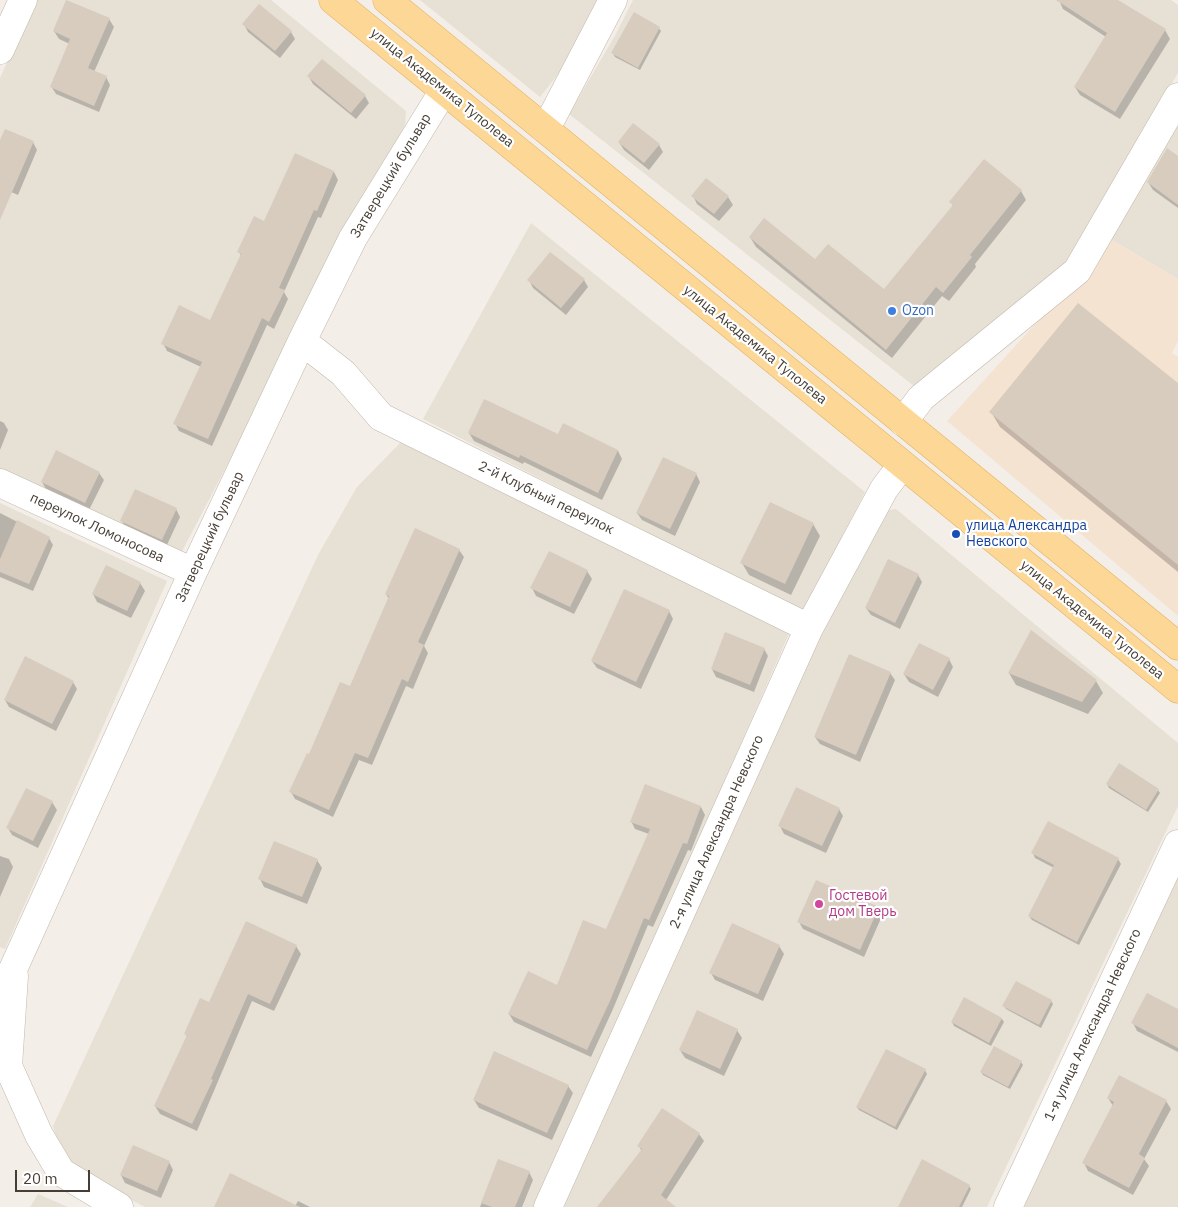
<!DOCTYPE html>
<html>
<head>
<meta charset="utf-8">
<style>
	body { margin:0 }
	#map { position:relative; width:1178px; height:1207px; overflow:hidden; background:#f3eee7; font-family:"IBM Plex Sans",sans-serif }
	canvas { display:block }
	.scale { position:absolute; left:15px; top:1170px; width:75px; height:22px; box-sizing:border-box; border:2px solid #463e36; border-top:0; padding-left:6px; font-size:15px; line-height:18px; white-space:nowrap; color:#463e36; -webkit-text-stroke:4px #fff; paint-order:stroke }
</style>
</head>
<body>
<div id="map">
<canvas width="1178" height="1207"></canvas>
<div class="scale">20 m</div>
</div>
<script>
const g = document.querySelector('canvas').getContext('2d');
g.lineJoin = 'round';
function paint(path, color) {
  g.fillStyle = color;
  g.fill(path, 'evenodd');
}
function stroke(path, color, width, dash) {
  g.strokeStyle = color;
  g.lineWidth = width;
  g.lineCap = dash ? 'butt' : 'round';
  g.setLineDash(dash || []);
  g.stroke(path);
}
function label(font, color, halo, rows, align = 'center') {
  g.font = font + ' "IBM Plex Sans",sans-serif';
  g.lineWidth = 4.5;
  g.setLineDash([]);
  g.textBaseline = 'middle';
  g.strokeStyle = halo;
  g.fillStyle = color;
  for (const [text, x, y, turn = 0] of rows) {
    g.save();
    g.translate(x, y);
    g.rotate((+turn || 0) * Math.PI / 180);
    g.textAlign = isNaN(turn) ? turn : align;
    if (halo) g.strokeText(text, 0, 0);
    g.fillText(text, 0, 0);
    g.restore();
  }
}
const residential = new Path2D(`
	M36,0H271L406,111L405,125L178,559L0,473V78Z
	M420,0H602L576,52L540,97Z
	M633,0H1171L1178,5V73L1069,260L914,386L569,114L616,34Z
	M1178,108V279L1110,239Z
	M531,223L865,492L803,612L423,419Z
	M404,439L789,634L570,1133L535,1207H145L81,1174L61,1153L53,1126L318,555L357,487Z
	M0,503L167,581L5,949L0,947Z
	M896,509L1178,743V806L987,1207H559L819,633L883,511Z
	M1178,869V1207H1019Z
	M38,1194L68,1207H30Z`);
const commercial = new Path2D(`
	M1110,239L1178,279V341L1172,353L1178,357V616L947,421L1076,279Z`);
const shadow = new Path2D(`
	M1059,0H1116L1165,30L1170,39L1120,119L1080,95L1075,87L1106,37L1063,9Z
	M68,1L109,19L114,27L94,72L106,77L110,85L99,112L56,94L51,86L70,44L59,39L54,31Z
	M244,24L291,32L295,39L280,58L248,32Z
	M659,28L661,31L640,70L615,57L613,53Z
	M309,77L365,96L369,103L356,119L313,84Z
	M33,142L37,150L18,195L0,187V143Z
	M619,142L659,145L663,152L649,170L624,150Z
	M295,155L334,172L338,180L321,218L318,217L284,292L288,299L274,329L267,325L212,446L179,431L175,423L201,367L167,351L163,343L211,321L241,256L239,252L265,223Z
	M1178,158V208L1153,190L1148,182Z
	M706,179L728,197L733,205L719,221L697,204L693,196Z
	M1021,191L1026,200L975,264L976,267L949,301L942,296L892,358L756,247L750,237L815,261L884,291L953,206L951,202Z
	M529,280H584L588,287L566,315L533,288Z
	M1178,385V572L1000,427L991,412Z
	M0,421L4,423L8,430L0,450Z
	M563,425L618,451L622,459L602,500L524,462L523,464L474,441L469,433L558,436Z
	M99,473L104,480L89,510L46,489L42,482Z
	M696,474L700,482L675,536L642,520L637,513Z
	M176,509L180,517L166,547L126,529L122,521Z
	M0,513L49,538L53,545L33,591L0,577Z
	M813,524L820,536L791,595L749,575L742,563Z
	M459,550L464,557L424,646L428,653L413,689L406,686L372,765L359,760L333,817L295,799L291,792L310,755L350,688L389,599L386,594Z
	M587,571L592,579L574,614L536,596L532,588Z
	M918,575L922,582L900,629L871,615L866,608Z
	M140,583L145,591L131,618L97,602L93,594Z
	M669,611L673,619L641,689L597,668L592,661Z
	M764,649L768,656L754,692L716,677L712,669Z
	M949,659L953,667L938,697L909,682L904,674Z
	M890,673L895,680L860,762L820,744L815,737Z
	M1009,673L1096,681L1103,693L1088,714L1016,685Z
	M73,682L77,689L56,731L9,707L5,700Z
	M1107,784L1158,790L1160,793L1148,812L1109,788Z
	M52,802L57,810L38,848L12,835L8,828Z
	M701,807L705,815L691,851L688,850L653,927L648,925L613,1009L591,1057L514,1022L509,1014L557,986L606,930L649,834L635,829L631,821Z
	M839,809L843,816L826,853L784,834L780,826Z
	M1033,853L1118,859L1121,864L1079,945L1032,920L1029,916L1054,868L1035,858Z
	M0,856L9,859L13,867L0,897Z
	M317,860L322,868L307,904L264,887L260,879Z
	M878,908L882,916L864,957L803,929L799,922Z
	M296,946L301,954L274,1011L252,1001L197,1131L160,1114L155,1106L187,1037L186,1034L210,1003Z
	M779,946L784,954L763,1001L715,980L711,973Z
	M1051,1001L1053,1004L1041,1028L1006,1009L1004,1006Z
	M1178,1011V1052L1137,1031L1133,1023Z
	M1002,1019L1004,1022L991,1046L954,1026L952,1022Z
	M737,1030L742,1038L724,1076L685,1058L680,1050Z
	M1021,1062L1023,1065L1010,1089L983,1075L981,1072Z
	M925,1070L927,1074L897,1130L859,1110L857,1107Z
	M568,1086L573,1093L552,1140L479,1108L474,1100Z
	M1108,1098L1166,1101L1171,1109L1144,1159L1149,1166L1133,1195L1088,1171L1084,1163L1113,1106Z
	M699,1134L704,1141L666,1200L672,1207H607L642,1152L639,1146Z
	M499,1160L529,1172L533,1180L522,1207H480Z
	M169,1162L173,1170L161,1198L125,1183L121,1175Z
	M969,1186L971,1189L962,1207H899Z
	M298,1201L310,1207H215L295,1206Z`);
const building = new Path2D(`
	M66,0L110,18L88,68L107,76L94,106L50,87L70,39L53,31Z
	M1056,0H1118L1166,29L1115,112L1074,87L1107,33Z
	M259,4L292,31L275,51L242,24Z
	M634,12L660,27L638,68L611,53Z
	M322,59L366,95L351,113L307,76Z
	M633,123L660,144L644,163L618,142Z
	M5,129L34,141L0,220V140Z
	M1167,148L1178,156V205L1147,182Z
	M295,153L334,171L317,211L314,210L279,288L285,290L269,322L262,318L208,439L173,424L202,362L161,344L179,305L210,320L241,254L237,252L254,216L264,221Z
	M984,159L1022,190L970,255L972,257L943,293L936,287L886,350L749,237L764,218L815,259L828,244L884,289L953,205L949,202Z
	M706,178L729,196L714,214L691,196Z
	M550,252L585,279L561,308L527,280Z
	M1078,303L1178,383V565L989,412Z
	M484,399L558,434L563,423L618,450L598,493L520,455L519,458L468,433Z
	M56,450L100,472L85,503L41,482Z
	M663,457L697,473L670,529L636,513Z
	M135,489L177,508L162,540L120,521Z
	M770,502L814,523L785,584L740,563Z
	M17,520L50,537L29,584L0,572V559Z
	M415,528L460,549L418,642L424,645L408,682L402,679L368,758L355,753L329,810L289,792L307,753L309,754L340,682L350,686L389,596L385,594Z
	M549,551L588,570L570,607L530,588Z
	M888,559L919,574L895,623L865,608Z
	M106,565L141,582L127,611L92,594Z
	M624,589L670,610L636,682L591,661Z
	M1031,630L1097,680L1082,702L1008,673Z
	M725,632L765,648L750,685L711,669Z
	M919,643L950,658L933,690L903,674Z
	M849,654L891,672L856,755L814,737Z
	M25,656L74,681L52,724L4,700Z
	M1119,763L1159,789L1146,810L1106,784Z
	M645,784L701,806L687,844L683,843L649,920L644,918L610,1001L587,1050L508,1014L528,971L557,985L583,920L606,929L650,829L630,822Z
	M796,787L840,808L822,846L778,826Z
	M26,788L53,801L33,841L6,828Z
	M1048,821L1119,858L1077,942L1028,916L1054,865L1031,853Z
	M274,841L318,859L302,897L258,879Z
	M816,880L879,907L860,950L797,922Z
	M246,921L297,945L270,1004L248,994L211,1079L213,1080L192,1124L154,1106L187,1035L184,1034L200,998L209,1002Z
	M732,923L780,945L758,994L709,973Z
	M1016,981L1052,1000L1039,1025L1002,1006Z
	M1147,993L1178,1009V1048L1131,1023Z
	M964,997L1002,1018L989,1043L951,1022Z
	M697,1010L738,1029L720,1069L679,1050Z
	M994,1046L1022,1061L1008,1087L980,1072Z
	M886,1049L926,1069L895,1127L856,1107Z
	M494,1051L569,1085L547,1133L473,1100Z
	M1119,1075L1167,1100L1139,1154L1145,1158L1129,1188L1082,1163L1114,1102L1107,1098Z
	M662,1108L700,1133L661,1195L676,1207H597L642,1149L637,1146Z
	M133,1145L170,1161L157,1191L120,1175Z
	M498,1159L530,1171L515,1207H492L481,1203Z
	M922,1159L970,1185L959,1207H898Z
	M230,1173L300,1207H214Z`);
const minor = new Path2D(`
	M0,50L23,0
	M544,128L552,117L613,0
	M302,341L343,373L381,417L809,628
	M903,422L921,398L1077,271L1178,97
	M0,483L193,572
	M14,976L8,1066L39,1135L61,1172L119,1207
	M0,998L193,572L302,341L353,238L444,90
	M548,1207L809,628L884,489L902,465
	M1008,1207L1178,844`);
const major = new Path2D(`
	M333,0L1178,689
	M387,0L1178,646`);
const markers = [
	[892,311,5,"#3f7fe0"],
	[956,534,5,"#1a4fb4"],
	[819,904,5,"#d1479c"]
];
const streetNames = [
	["улица Академика Туполева",442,88,39],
	["Затверецкий бульвар",391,176,-59],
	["улица Академика Туполева",755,345,39],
	["2-й Клубный переулок",546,498,26],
	["переулок Ломоносова",97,528,25],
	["Затверецкий бульвар",210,537,-65],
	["улица Академика Туполева",1092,620,39],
	["2-я улица Александра Невского",717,832,-66],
	["1-я улица Александра Невского",1093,1025,-65]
];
const shopNames = [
	["Ozon",902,311]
];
const transitNames = [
	["улица Александра",966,526],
	["Невского",966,542]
];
const hotelNames = [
	["Гостевой",829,896],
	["дом Тверь",829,912]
];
paint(residential, '#e7e0d5');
paint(commercial, '#f5e3d2');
paint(shadow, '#0003');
paint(building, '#d8ccbf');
stroke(minor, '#c2b8ac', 29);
stroke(major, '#e3b265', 29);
stroke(minor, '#fff', 28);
stroke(major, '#fdd796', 28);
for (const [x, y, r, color] of markers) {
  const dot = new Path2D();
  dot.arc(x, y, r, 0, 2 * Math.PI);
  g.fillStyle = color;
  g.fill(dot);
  stroke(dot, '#fff', 2);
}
label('14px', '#463e36', '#fff', streetNames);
label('14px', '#366cbe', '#fff', shopNames, 'left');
label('14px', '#164399', '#fff', transitNames, 'left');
label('14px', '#b23c85', '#fff', hotelNames, 'left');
</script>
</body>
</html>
